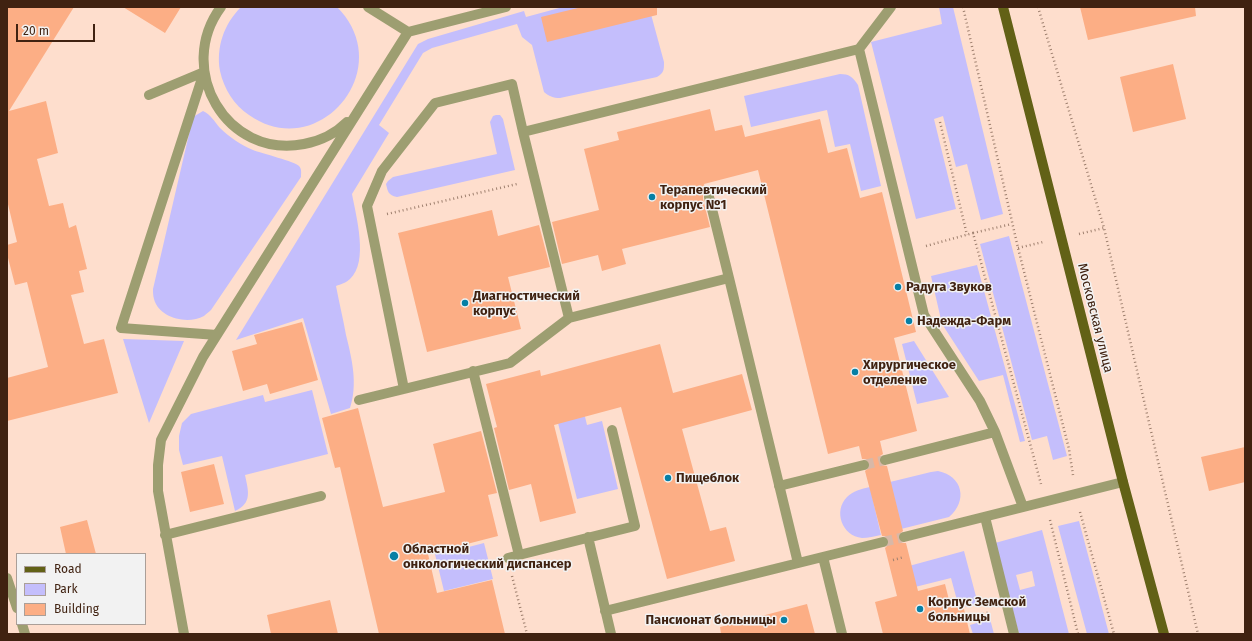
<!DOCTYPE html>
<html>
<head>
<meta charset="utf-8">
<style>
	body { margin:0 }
	#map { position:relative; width:1252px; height:641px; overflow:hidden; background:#fedecd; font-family:"Fira Sans",sans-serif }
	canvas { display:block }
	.frame { position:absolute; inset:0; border:8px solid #402211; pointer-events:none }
	.legend { position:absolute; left:16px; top:553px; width:130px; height:72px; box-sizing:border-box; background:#f2f2f2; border:1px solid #ab9f98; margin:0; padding:5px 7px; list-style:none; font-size:12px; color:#402211 }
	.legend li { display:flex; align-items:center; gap:8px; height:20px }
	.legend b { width:20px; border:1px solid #ab9f98 }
	.scale { position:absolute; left:16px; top:24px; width:79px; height:18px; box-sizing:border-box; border:2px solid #402211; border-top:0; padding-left:5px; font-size:12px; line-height:14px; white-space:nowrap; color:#402211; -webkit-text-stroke:3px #f2f2f2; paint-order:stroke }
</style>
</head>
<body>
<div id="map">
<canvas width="1252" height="641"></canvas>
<div class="frame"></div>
<ul class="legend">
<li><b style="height:5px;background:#626116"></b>Road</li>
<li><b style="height:11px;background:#c4befc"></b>Park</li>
<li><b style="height:11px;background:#fcae85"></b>Building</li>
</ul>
<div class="scale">20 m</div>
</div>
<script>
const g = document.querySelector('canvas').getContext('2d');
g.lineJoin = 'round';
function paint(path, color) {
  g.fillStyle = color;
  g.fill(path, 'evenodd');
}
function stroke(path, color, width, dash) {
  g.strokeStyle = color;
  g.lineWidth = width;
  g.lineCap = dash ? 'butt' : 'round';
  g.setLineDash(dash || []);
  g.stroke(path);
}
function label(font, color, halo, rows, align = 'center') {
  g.font = font + ' "Fira Sans",sans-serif';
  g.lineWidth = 3;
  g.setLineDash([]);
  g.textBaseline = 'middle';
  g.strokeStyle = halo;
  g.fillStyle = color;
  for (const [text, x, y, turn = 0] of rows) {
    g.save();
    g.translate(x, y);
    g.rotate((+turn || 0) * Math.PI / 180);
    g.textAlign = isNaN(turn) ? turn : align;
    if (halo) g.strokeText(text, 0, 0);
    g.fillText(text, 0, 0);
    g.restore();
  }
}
const green = new Path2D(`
	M241,7H337C399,69 318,164 249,115C234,105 224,89 220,71C216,47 224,24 241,7Z
	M563,7H649L664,62C664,70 664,73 657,77L560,98C553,98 549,96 544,92L532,45L522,37L517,24L432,48L423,53L379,125L389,133L352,194C356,216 369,262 350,279C346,283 341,284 336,286C339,302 343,318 346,335C352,359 358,384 350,408L331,414L303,318L236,340L418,44L428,39L524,11L526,17Z
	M939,7H953L1003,214L981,220L967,164L956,167L943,116L934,119L956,209L916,219L871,42L942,24Z
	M840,74C849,74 853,77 858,85L881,186L861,191L850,144L835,147L827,110L751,127L744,96Z
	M203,111C211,115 214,121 220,128C229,137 241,145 253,150C261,153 296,162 299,166C302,169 301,173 301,177L211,310C209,312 206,314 204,316C187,325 159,318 154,299C153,296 153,292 153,289L193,117Z
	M496,115H500L503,119L515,170L397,197C388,195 388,192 386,184L388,181L393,177L497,154L490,122L493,116Z
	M1009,236L1067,456L1053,460L1047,436L1032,440L980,244Z
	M977,265L1025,441L1020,442L1003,375L979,381L942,324L931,276Z
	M123,339L184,341L149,423Z
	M914,341L949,397L917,404L902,344Z
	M312,390L328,454L245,475C248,490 253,503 235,511L222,456L183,465L179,450V436L182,423L191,414L263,395L265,402Z
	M579,392L587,425L602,421L618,489L577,499L552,399Z
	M938,471C963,476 968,501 949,517L901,529L890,482L931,472Z
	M870,487L881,535C875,536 868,538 862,538C842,536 833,511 847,497C853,491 861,489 870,487Z
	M448,494L461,549L484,543L493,579L444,591L422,501Z
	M1079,521L1109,634H1087L1058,526Z
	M1042,530L1069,634H1019L995,543ZM1032,571L1035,586L1020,590L1016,575Z
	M964,551L978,604L966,607L964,602L958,604L951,578L915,587L909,566Z
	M990,619L994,634H973L970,625Z`);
const building = new Path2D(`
	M7,7H74L9,111L46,101L58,153L37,159L49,206L63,203L69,228L76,225L87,269L79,271L84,292L71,295L84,344L104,339L118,393L7,421V378L48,367L27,282L15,285L7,254V245L17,242L7,200Z
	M123,7H181L165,33Z
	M582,7H657V15L547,42L541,17Z
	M1080,7H1195L1196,16L1088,40Z
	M1173,64L1186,119L1133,132L1120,77Z
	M710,109L715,131L742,125L745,137L820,119L828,153L847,148L860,198L882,192L916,332L894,338L917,431L880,441L883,454L880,456L879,461L881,465L887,466L903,531L898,535V539L902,543H906L918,591L945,584L951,608L963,605L970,634H883L875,602L897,596L885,548L889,544V540L885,536H882L865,471L870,467V463L866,459H862L859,446L828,454L758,170L704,184L706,192L703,195V199L710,227L622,249L626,264L602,271L598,255L562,264L552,222L599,210L584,149L619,140L617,132Z
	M492,210L498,236L539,225L550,267L508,277L521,329L427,352L398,233Z
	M302,322L318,380L270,394L267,384L243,391L232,351L257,344L254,335Z
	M660,344L673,393L742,374L752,410L682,429L710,531L726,527L735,561L667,579L621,407L554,425L576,513L540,522L531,484L509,490L494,428L497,427L486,384L540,370L541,376Z
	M358,408L383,507L445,492L433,444L481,431L497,493L488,495L498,536L428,554L437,593L492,580L505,634H379L340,467L335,468L322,418Z
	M1245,447V482L1209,491L1201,457Z
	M214,464L224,504L190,512L181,472Z
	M87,520L96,554H66L60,527Z
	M330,600L338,634H271L267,615Z
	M807,604L815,634H721L720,627Z`);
const minorTunnel = new Path2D(`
	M864,465L885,460
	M883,542L904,537`);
const path = new Path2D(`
	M963,7L1018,248L1069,449L1073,475
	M1038,7L1104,228L1198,634
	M940,122L967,235
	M387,214L517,184
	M973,233L1012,224
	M1079,234L1104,228
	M926,246L973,233L1041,484
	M1018,248L1043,242
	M1080,512L1114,634
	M1050,520L1078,634
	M893,560L904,557
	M512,576L527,634
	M979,615L990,612`);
const minor = new Path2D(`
	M221,7C175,69 226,159 304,144C320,141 335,134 347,122
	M368,7L408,32
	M859,49L891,7
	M204,72L121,328L217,335
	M149,95L204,72
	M523,132L569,318
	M709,197L729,278
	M473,371L519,555L635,526L612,430
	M359,400L404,389
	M885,460L995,432
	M779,486L864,465
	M985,517L1014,634
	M165,535L321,496
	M588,537L611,634
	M904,537L1123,482
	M823,557L842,634
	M508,558L519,555
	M798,563L729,278L569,318L510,363L404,389L367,206L382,171L435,103L512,84L523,132L859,49L924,315L980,401L995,432L1023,507
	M7,578L17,608
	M605,611L883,542
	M22,624L25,634
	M184,634L158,491V465L161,440L203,357L408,32L506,7`);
const major = new Path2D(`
	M1003,7L1123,482L1164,634`);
const markers = [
	[652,197,4,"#067fa5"],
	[898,287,4,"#067fa5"],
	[465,303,4,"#067fa5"],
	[909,321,4,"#067fa5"],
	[855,372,4,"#067fa5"],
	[668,478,4,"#067fa5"],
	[394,556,5,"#067fa5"],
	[920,609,4,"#067fa5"],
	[784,620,4,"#067fa5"]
];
const poiNames = [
	["Терапевтический",660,190],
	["корпус №1",660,205],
	["Радуга Звуков",906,287],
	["Диагностический",473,296],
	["корпус",473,311],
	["Надежда-Фарм",917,321],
	["Хирургическое",863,365],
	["отделение",863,380],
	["Пищеблок",676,478],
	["Областной",403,549],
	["онкологический диспансер",403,564],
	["Корпус Земской",928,602],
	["больницы",928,617],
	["Пансионат больницы",776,620,"right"]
];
const streetNames = [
	["Московская улица",1095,318,76]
];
paint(green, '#c4befc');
paint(building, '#fcae85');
stroke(minorTunnel, '#d8b8a7', 10, [10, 5]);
stroke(path, '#9f806f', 2.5, [1, 3]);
stroke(minor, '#9d9e71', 10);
stroke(major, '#626116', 10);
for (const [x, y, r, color] of markers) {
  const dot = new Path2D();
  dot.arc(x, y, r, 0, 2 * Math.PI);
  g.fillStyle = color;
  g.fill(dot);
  stroke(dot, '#f2f2f2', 1.5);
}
label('bold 13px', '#402211', '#f2f2f2', poiNames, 'left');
label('13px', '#402211', '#f2f2f2', streetNames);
</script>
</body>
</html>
